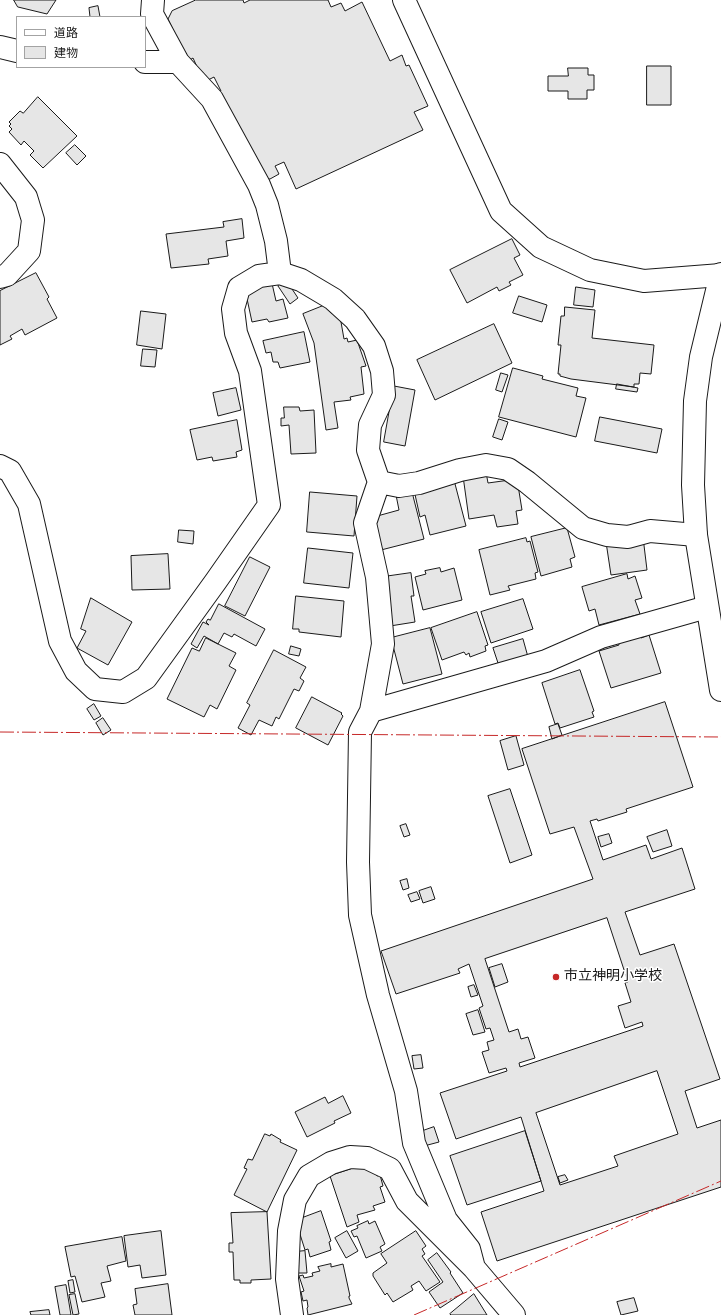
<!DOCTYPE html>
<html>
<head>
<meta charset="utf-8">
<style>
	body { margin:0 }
	#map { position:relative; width:721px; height:1315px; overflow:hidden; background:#fff; font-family:Overpass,"Noto Sans JP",sans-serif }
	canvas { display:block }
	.legend { position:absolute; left:16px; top:16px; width:130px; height:52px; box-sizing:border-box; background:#fff; border:1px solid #a3a3a3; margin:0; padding:5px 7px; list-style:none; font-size:12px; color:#1a1a1a }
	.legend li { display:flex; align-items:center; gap:8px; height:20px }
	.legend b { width:20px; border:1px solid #a3a3a3 }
</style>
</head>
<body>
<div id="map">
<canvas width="721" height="1315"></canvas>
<ul class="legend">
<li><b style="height:5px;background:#fff"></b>道路</li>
<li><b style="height:11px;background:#e6e6e6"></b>建物</li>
</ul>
</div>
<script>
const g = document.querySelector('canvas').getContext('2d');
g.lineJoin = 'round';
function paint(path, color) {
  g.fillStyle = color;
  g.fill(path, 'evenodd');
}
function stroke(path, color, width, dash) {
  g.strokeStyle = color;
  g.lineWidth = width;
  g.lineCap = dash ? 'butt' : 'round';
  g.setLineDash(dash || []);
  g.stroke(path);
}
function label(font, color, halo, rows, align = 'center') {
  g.font = font + ' Overpass,"Noto Sans JP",sans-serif';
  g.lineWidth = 3;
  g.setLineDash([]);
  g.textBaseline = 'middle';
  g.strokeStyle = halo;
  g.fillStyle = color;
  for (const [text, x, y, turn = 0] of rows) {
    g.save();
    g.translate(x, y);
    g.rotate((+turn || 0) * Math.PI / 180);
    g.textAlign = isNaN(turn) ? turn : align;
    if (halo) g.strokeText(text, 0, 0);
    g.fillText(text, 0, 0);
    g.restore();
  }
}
const building = new Path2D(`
	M14,0H56L47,14L18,7Z
	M196,0H243L244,3L250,0H328L331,7L341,3L345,11L362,2L390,61L402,55L406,66L409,65L428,106L414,112L423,130L296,189L284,162L275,166L279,174L270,179H261L214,94L221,91L214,77L204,82L193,58L188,61L168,19L172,11Z
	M98,6L100,17H90L89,8Z
	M647,66H671V105H647Z
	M568,68H588V75H594V90H587V99H568V91H548V76H568Z
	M38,97L77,136L43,168L30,155L34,151L24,141L21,145L9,132L12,129L9,126L11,124L9,122L20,111L23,113Z
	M75,145L86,156L77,165L66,153Z
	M242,219L244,238L226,241L228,256L208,259L209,264L171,268L166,234L224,227L223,222Z
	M512,239L520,255L514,258L523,275L509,282L511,285L499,291L497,287L467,303L450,270Z
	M36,273L49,297L47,299L57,318L25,335L22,329L10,336L12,339L0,345V291Z
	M271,279L276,301L283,299L288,318L269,322L267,319L252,322L246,294Z
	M286,280L298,298L290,304L278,286Z
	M576,287L595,290L593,307L574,305Z
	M519,296L547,305L542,322L513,313Z
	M328,304L331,313L335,312L341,322L344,339L347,338L348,342L357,340L366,366L361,367L364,394L350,397L351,400L334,402L338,428L326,430L314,343L303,314Z
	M565,307L595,310L592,338L654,345L651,374L640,373L639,384H634V387L571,379L560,376V374H558L561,345H558L561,316H564Z
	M141,311L166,314L162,349L137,345Z
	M494,324L512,363L435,400L417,360Z
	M304,332L310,362L280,368L278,362H273L271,352L266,353L263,341Z
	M143,349L157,350L155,367L141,366Z
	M513,368L543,376L542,379L578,388L576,396L586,398L576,437L499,417Z
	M501,373L508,375L502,392L496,390Z
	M617,384L638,388L637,392L616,389Z
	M394,386L415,390L405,446L384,442Z
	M236,388L241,410L218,416L213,393Z
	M284,407H299L300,411L314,410L316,453L291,454L289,425L281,426V418H284Z
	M600,417L662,429L657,453L595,441Z
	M499,419L508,422L502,440L493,437Z
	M237,420L242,450L236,452L237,457L213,461L212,457L197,460L190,430Z
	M486,472L488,483L517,479L522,510L516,511L518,524L497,527L494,515L469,519L463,476Z
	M454,480L466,526L430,535L425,515L420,517L414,490Z
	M310,492L357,496L354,536L307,532Z
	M412,492L424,539L377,551L370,518L399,510L396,495Z
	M567,528L575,557L570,559L572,567L541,576L531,537Z
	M179,530L194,531L193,544L178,542Z
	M643,537L647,570L611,575L606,542Z
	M526,538L527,542L530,541L538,572L535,573L536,579L508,586L510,590L490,595L479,550Z
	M308,548L353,553L349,588L304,583Z
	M168,554L170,589L132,590L131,556Z
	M250,557L270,567L245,616L225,606Z
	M440,568L441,572L454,568L462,600L423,610L415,577L426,574L425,571Z
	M411,573L414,596H411L415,622L390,626L383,577Z
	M627,574L628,579L635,576L642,598L635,600L640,614L599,625L595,609L589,611L582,587Z
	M296,596L344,601L341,637L299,632V629H293Z
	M91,598L132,622L108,665L77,648L86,631L81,629Z
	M523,599L533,629L491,643L481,612Z
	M219,604L265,629L256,646L234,634L232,637L224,633L218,644L204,636L197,648L191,644L203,622L209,625L206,622L208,619L210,620Z
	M477,612L488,645L485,646L486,651L470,657L469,653L466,655L464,652L442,660L431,628Z
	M430,628L442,674L403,684L391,638Z
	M640,633L641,638L649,635L661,673L611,688L599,651L619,645L618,640Z
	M206,638L236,653L229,666L236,670L217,709L210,705L204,717L167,699L192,648L199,651Z
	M523,639L528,657L499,666L493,648Z
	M291,646L301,649L299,656L289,654Z
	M274,650L306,667L300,678L304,681L299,691L294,689L279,719L276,717L272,726L259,720L251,735L238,728L250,705L247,703Z
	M580,670L594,711L592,712L594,717L560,728L558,723L555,724L542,683Z
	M312,697L342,713L341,714L343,716L328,745L296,728Z
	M665,702L693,787L626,809L627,812L598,821L597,819L590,821L603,860L646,845L651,859L682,848L695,889L625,912L640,955L674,944L720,1079L685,1091L697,1128L721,1120V1187L497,1261L481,1212L544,1191L521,1117L456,1139L440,1093L507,1071L506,1068L489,1073L482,1052L489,1050L487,1042L494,1040L490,1028L486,1029L479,1008L483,1006L469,964L458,969L460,973L396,994L381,951L593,879L574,827L550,834L522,749ZM607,918L628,982L625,983L631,1002L618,1006L625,1028L642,1022L643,1026L520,1067L519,1063L535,1058L528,1037L521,1039L518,1029L509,1032L485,959ZM657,1071L678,1134L614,1156L618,1166L560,1185L536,1113Z
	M94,704L101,716L94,720L87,709Z
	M103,718L111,730L103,735L96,723Z
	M558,724L562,735L552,739L549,727Z
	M516,736L524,765L508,770L500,741Z
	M510,789L532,855L510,863L488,796Z
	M406,824L410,835L404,837L400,826Z
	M667,830L672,846L653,852L647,837Z
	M609,834L612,843L601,847L598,837Z
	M407,879L409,888L403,890L400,881Z
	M431,887L435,899L423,903L419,891Z
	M417,892L420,899L411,902L408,895Z
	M502,964L508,982L495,987L489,968Z
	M474,985L478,995L471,997L468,987Z
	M478,1010L485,1032L473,1035L466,1014Z
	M421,1055L423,1068L414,1069L412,1056Z
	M343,1096L351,1113L334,1121L335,1123L307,1137L295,1112L325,1097L328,1103Z
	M434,1127L439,1142L424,1146L420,1132Z
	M525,1131L541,1181L467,1205L450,1156Z
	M265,1134L270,1136L271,1134L281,1140L280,1142L297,1150L267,1212L234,1195L247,1169L244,1168L248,1159L252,1160Z
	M366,1164L374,1167L377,1176L380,1175L383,1186L380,1187L385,1202L373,1206L375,1210L357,1215L359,1222L347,1227L330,1176Z
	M565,1175L568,1180L560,1183L558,1177Z
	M321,1211L331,1241L329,1242L331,1250L310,1257L308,1249L305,1250L298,1228L297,1220Z
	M267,1212L271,1279L251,1280V1283H240V1280H234L233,1252H229V1243H233L231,1213Z
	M368,1221L369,1224L375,1221L385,1244L380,1247L382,1251L366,1258L357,1236L354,1237L351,1231L358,1228L357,1226Z
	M161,1231L166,1275L142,1278L140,1265L128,1267L124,1236Z
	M347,1231L358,1251L346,1258L335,1238Z
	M416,1231L426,1246L422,1249L425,1254L422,1256L440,1282L426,1291L419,1281L411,1286L413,1290L393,1302L387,1293L385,1295L373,1276V1273L387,1263L381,1254Z
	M122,1237L126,1261L107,1266L111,1281L101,1283L105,1297L82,1302L75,1276L71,1277L65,1247Z
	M305,1251L307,1273H296L295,1252Z
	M437,1253L451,1272L450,1273L463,1293L440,1308L429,1292L443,1282L428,1260Z
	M331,1264V1267L343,1264L350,1296H349V1298L352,1304L308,1315L307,1308L308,1307L307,1300L303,1301L301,1292L304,1291L299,1276L303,1275L304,1278L313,1276L312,1273L320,1271L318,1267Z
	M73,1280L75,1292L70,1293L68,1281Z
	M168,1284L172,1315H135L133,1305L137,1304L135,1289Z
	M66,1285L71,1315H60L55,1287Z
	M75,1294L79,1314L73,1315L69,1295Z
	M474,1294L487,1315H451L450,1314Z
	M634,1298L638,1311L621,1315L617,1302Z
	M49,1310L50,1315H31L30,1312Z`);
const minor = new Path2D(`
	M153,0L152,14L178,62L212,99L259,185L267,205L276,241L280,273
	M404,0L501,211L541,247L590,270L644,281L721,275
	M0,47L17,51
	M145,62H178
	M0,164L26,197L33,220L29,251L7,275L0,277
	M0,466L10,471L29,504L60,641L76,671L95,689L123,692L146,678L216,581L269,505L250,371L236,333L233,309L239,288L259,276L280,273L301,280L333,299L355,319L374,346L382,371L384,395L370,425L368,450L379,482L365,523L377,577L383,644L371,711L360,732L358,862L360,915L378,995L406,1091L414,1143L446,1220L469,1249L474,1268
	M379,482L399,486L419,483L460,470L486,465L508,469L527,482L583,528L607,535L628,537L650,531L696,535
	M371,711L546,661L601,637L707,607
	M292,1315L287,1279L289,1231L295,1200L309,1176L331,1163L350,1157L367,1158L390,1169L407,1201L474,1268L514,1315`);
const tertiary = new Path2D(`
	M721,274L701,357L695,401L693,485L696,535L721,690`);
const power = new Path2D(`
	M0,732L721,737
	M414,1315L721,1181`);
const markers = [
	[556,977,4,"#c62828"]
];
const poiNames = [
	["市立神明小学校",564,977]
];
paint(building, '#e6e6e6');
stroke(building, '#1a1a1a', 1);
stroke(minor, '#1a1a1a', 24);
stroke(tertiary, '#1a1a1a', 24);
stroke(minor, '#fff', 22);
stroke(tertiary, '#fff', 22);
stroke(power, '#c62828', 1, [14, 3, 2, 3]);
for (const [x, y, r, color] of markers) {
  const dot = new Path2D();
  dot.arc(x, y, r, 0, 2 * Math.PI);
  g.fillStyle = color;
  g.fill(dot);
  stroke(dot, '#fff', 1.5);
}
label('14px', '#1a1a1a', '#fff', poiNames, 'left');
</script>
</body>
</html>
